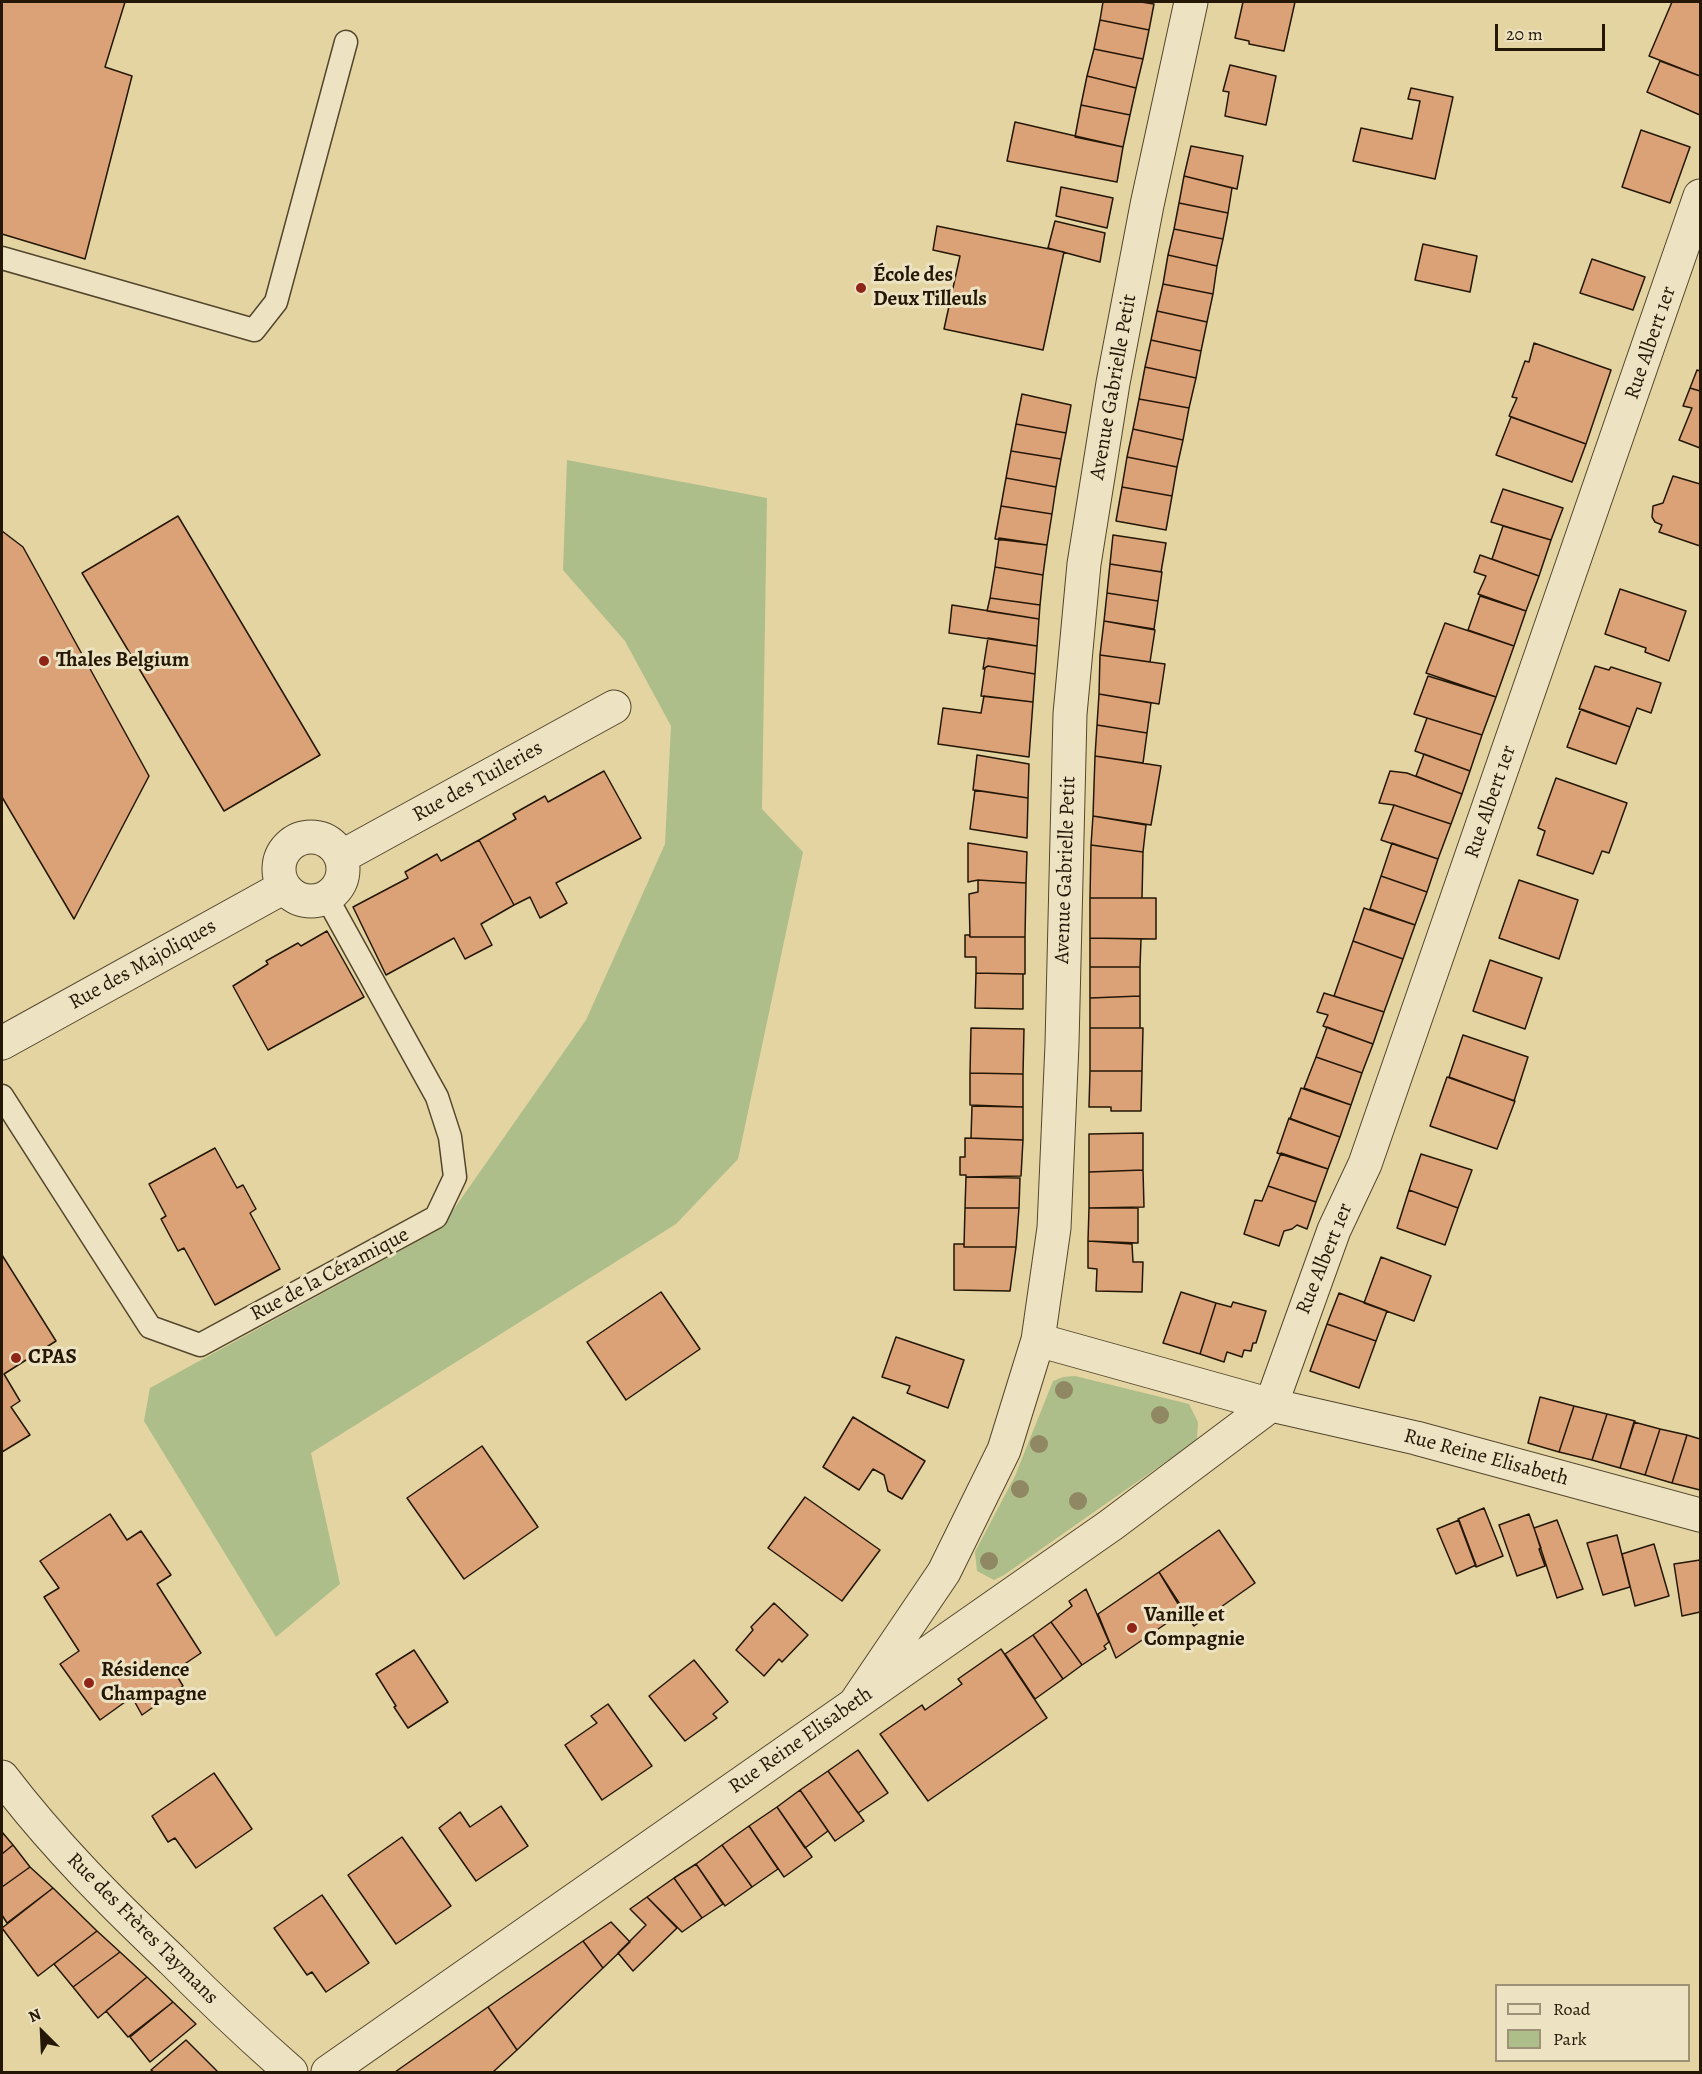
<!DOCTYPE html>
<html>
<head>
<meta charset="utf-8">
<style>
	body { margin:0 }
	#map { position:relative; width:1702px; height:2074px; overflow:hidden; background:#e3d4a2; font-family:Alegreya,serif }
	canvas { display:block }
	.frame { position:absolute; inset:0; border:3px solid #241705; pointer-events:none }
	.legend { position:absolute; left:1495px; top:1984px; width:195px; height:78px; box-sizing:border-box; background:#ede3c3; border:2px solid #9d9177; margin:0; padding:8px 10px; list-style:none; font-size:18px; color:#241705 }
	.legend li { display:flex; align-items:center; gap:12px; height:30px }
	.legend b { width:30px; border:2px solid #9d9177 }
	.north { position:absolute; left:12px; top:2002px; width:60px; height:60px; -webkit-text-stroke:4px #ede3c3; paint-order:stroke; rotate:336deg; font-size:16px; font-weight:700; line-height:24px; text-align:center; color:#241705 }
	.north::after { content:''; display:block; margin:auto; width:21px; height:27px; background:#241705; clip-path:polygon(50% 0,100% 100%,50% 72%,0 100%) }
	.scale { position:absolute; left:1495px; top:24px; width:110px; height:27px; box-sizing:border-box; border:3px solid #241705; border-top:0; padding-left:8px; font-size:18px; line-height:21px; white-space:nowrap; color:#241705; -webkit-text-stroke:4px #ede3c3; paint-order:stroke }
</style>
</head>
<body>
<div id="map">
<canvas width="1702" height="2074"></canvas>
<div class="frame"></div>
<ul class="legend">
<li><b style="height:8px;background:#ede3c3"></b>Road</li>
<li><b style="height:16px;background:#adbe8a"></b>Park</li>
</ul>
<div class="north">N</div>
<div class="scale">20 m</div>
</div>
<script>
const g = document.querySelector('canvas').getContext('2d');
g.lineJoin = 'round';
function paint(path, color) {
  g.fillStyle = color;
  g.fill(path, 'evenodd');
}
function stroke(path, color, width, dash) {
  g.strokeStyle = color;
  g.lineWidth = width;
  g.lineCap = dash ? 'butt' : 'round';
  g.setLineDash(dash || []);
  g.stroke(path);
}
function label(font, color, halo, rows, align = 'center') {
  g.font = font + ' Alegreya,serif';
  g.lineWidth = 6;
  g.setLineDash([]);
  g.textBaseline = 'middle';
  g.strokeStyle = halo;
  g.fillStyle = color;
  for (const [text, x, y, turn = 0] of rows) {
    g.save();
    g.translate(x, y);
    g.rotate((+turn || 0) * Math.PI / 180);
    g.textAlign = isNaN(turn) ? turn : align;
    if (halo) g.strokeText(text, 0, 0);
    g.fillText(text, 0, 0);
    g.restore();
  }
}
const green = new Path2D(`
	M567,460L767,498L762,809L803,852L738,1159L676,1224L311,1453L340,1584L276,1637L144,1421L150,1388L440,1229L586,1020L665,844L671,726L625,641L563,570Z
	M1075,1376L1189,1404L1198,1422L1197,1440L1004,1575L994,1580L977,1571L975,1552L1015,1476L1053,1381L1063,1377Z`);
const building = new Path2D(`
	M2,2H125L105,67L132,76L85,259L2,234Z
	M1103,2H1141L1154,4L1149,30L1100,20Z
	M1243,2H1295L1284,51L1249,44V41L1235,38Z
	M1672,2H1700V76L1649,56Z
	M1100,20L1149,30L1143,59L1094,49Z
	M1094,49L1143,59L1136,88L1087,76Z
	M1660,61L1700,76V115L1647,92Z
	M1230,65L1276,76L1266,125L1225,116L1229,92L1223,91Z
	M1087,76L1136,88L1130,115L1081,105Z
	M1411,88L1453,97L1435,179L1353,161L1361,128L1412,139L1420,101L1408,99Z
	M1081,105L1130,115L1123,147L1075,137Z
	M1015,122L1123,147L1117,182L1007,161Z
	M1641,130L1690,147L1670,203L1622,187Z
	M1191,146L1243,156L1237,189L1184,176Z
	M1184,176L1232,188L1228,213L1179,203Z
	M1061,187L1113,198L1107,228L1056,216Z
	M1179,203L1228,213L1223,239L1174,229Z
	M1055,221L1105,233L1100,262L1048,248Z
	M937,226L1064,252L1043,350L944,329L960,256L933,250Z
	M1174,229L1223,239L1217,266L1168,255Z
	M1423,244L1477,256L1470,292L1415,280Z
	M1168,255L1217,266L1213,294L1163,284Z
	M1592,259L1645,277L1633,310L1580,293Z
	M1163,284L1213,294L1207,322L1157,311Z
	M1157,311L1207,322L1201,351L1151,340Z
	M1151,340L1201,351L1196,378L1145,367Z
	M1534,343L1611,370L1586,444L1509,416L1517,398L1512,397L1525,361L1529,362Z
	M1145,367L1196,378L1189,408L1139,399Z
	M1697,370L1700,371V391L1690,388Z
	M1690,388L1700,391V448L1679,440L1692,408L1683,406Z
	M1022,394L1071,405L1066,433L1016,424Z
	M1139,399L1189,408L1183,440L1133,429Z
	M1511,417L1586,444L1572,482L1496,455Z
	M1016,424L1066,433L1061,459L1011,451Z
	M1133,429L1183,440L1177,467L1127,457Z
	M1011,451L1061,459L1056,487L1006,478Z
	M1127,457L1177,467L1172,496L1122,487Z
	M1673,476L1700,484V546L1659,532L1662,525L1655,522L1652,517L1653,506L1663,503Z
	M1006,478L1056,487L1052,514L1001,506Z
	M1122,487L1172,496L1166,530L1116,521Z
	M1503,489L1563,508L1551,540L1491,522Z
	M1001,506L1052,514L1047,545L995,539Z
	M178,516L320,755L224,811L82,573Z
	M1503,526L1551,540L1539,576L1492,559Z
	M2,531L23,547L149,776L74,919L2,797Z
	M1113,535L1166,543L1161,572L1110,564Z
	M999,538L1047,545L1043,575L995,567Z
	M1480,555L1539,576L1526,611L1478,594L1486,576L1474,572Z
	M1110,564L1162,572L1158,601L1107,593Z
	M995,567L1043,575L1040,605L990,598Z
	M1620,589L1686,611L1669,661L1645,652L1646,648L1605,634Z
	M1107,593L1158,601L1154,629L1104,621Z
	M1480,596L1526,611L1514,646L1468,630Z
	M990,598L1040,605L1039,619L987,611Z
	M952,605L1039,619L1037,646L949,633Z
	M1104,621L1155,630L1150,662L1100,655Z
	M1445,623L1514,646L1496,697L1426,673Z
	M988,638L1037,646L1035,674L988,666L983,669Z
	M1100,655L1165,664L1159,704L1099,694Z
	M988,666L1035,674L1033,702L981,696L985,668Z
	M1595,666L1609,670L1611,667L1661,683L1651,713L1637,708L1630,727L1579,709Z
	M1428,676L1496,697L1482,735L1414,714Z
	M1099,694L1151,703L1147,733L1097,725Z
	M984,696L1033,702L1029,757L938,744L943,708L981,713Z
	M1581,709L1630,727L1616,764L1567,747Z
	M1427,718L1482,735L1470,771L1415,751Z
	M1097,725L1147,733L1143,763L1095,756Z
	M1424,754L1470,771L1462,794L1416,776Z
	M977,755L1029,764L1028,798L973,790Z
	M1095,756L1161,766L1151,825L1093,816Z
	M604,771L641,838L556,883L567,903L540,918L530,897L514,905L479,840L516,819L513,814L545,796L548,802Z
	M1390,771L1407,773L1462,794L1451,824L1394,805L1379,803Z
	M1556,778L1627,803L1609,853L1602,851L1593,874L1537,855L1545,831L1538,828Z
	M975,790L1028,798L1027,838L970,829Z
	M1394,805L1451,824L1438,859L1381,840Z
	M1093,816L1146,825L1143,852L1091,845Z
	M479,840L514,905L481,924L492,945L465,959L454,938L386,975L353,907L408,878L405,872L437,854L441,861Z
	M968,843L1027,852L1026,883L978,880L968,882Z
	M1392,843L1438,859L1427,892L1381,876Z
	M1091,845L1143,852L1142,898H1090Z
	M1381,876L1427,892L1415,925L1370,909Z
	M978,880L1026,883L1025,937H970L969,894L978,892Z
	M1519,880L1578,900L1559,959L1499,938Z
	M1090,898H1156V939L1090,938Z
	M1364,908L1415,925L1403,959L1353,941Z
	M327,931L364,997L268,1050L233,986L268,964L266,961L298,943L301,946Z
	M965,935H969L970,937H1025V974L976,973V957H965Z
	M1090,938L1141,939L1140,967H1090Z
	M1353,941L1403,959L1384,1012L1334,996Z
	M1490,960L1542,978L1525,1029L1473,1011Z
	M1090,967H1140V996L1090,998Z
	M976,973L1023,974V1009L975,1008Z
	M1324,993L1384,1012L1373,1044L1323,1026L1328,1015L1317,1012Z
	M1140,996V1028H1090V998Z
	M1327,1027L1373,1044L1362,1073L1316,1057Z
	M971,1028L1024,1029L1023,1074L970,1073Z
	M1090,1028H1143L1142,1071H1090Z
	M1463,1035L1528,1057L1514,1101L1449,1077Z
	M1316,1057L1362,1073L1351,1105L1304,1088Z
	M1090,1071H1142L1141,1111H1111V1107H1089Z
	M970,1073L1023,1074V1107L970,1105Z
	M1447,1077L1515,1101L1497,1149L1430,1126Z
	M1301,1088L1351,1105L1340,1137L1290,1119Z
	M972,1106L1023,1107V1140L971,1138Z
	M1289,1118L1340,1137L1328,1169L1277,1153Z
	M1143,1133V1170L1089,1172V1134Z
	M965,1138L1023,1140L1021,1176L966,1177V1175H960V1157H965Z
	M215,1148L237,1188L243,1185L256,1209L250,1213L280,1269L215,1305L184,1248L178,1251L161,1219L166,1216L149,1184Z
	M1281,1153L1328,1169L1316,1202L1268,1186Z
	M1421,1154L1472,1170L1458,1208L1409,1190Z
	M1143,1170L1144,1207L1089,1208V1172Z
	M966,1177L1020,1178L1019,1208H965Z
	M1268,1186L1316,1202L1307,1229L1297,1225L1292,1229L1284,1231L1279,1246L1244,1234L1255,1200L1262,1201Z
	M1409,1190L1458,1208L1445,1245L1397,1228Z
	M965,1208H1019L1016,1247H964Z
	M1089,1208H1138V1243L1088,1241Z
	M1088,1241L1132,1244L1133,1262H1143L1142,1292L1096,1291L1097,1269L1088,1268Z
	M954,1244H964V1247H1016L1010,1291L954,1290Z
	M2,1255L56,1341L4,1374L20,1401L11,1407L30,1435L2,1452Z
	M1381,1257L1431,1276L1414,1321L1364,1303Z
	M661,1292L700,1349L626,1400L587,1342Z
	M1181,1292L1216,1303L1200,1354L1163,1343Z
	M1339,1293L1387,1311L1376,1341L1327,1324Z
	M1233,1302L1266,1311L1256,1343H1253L1251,1351L1244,1350L1242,1357L1227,1352L1224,1362L1200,1354L1216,1303L1231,1307Z
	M1327,1324L1376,1341L1359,1388L1310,1371Z
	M896,1337L964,1360L948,1408L907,1393L910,1386L882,1377Z
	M1540,1397L1574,1406L1559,1452L1528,1443Z
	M1574,1406L1607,1414L1592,1460L1559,1452Z
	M1607,1414L1635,1421L1620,1468L1592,1460Z
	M853,1417L925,1461L902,1499L888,1491L884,1475L873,1469L859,1490L823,1467Z
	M1634,1422L1660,1429L1645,1475L1620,1468Z
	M1660,1429L1687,1435L1672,1483L1645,1475Z
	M1687,1435L1700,1439V1490L1672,1483Z
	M482,1446L538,1527L464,1579L407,1498Z
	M805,1497L880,1550L842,1601L768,1548Z
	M1484,1508L1503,1556L1476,1567L1458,1519Z
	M110,1514L127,1540L141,1531L171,1575L157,1584L201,1653L174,1671L183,1686L142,1715L132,1697L100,1720L60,1664L79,1651L44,1597L59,1588L40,1561Z
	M1529,1514L1541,1548L1539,1549L1545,1566L1517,1576L1499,1525Z
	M1459,1520L1476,1565L1456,1574L1437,1529Z
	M1557,1520L1583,1589L1557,1598L1534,1528Z
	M1219,1530L1255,1583L1194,1626L1159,1572Z
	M1617,1535L1630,1587L1603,1595L1587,1543Z
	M1654,1544L1669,1596L1635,1606L1622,1554Z
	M1700,1560V1612L1682,1616L1674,1564Z
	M1159,1572L1183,1612L1116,1658L1098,1614Z
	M1086,1589L1109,1642L1104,1646L1106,1649L1082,1665L1051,1622L1072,1606L1069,1601Z
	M774,1603L808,1635L782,1662L779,1659L764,1676L736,1650L753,1630L751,1627Z
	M1051,1622L1082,1665L1063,1679L1033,1635Z
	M1033,1635L1063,1679L1035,1699L1005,1654Z
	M1001,1649L1047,1718L928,1801L880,1734L922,1705L925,1710L962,1684L958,1679Z
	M414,1650L448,1702L408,1728L394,1707L396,1706L376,1674Z
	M694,1660L728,1702L713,1714L717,1718L685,1741L649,1696Z
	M608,1704L652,1766L602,1800L565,1745L597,1723L591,1716Z
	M858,1750L888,1793L858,1813L828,1771Z
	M828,1771L864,1821L835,1841L800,1790Z
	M214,1773L252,1829L196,1868L175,1838L168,1842L152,1816Z
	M800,1790L828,1831L805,1848L777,1807Z
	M501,1806L528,1846L476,1881L439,1828L460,1812L470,1827Z
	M777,1807L812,1857L784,1877L749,1826Z
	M749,1826L778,1869L752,1887L722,1845Z
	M2,1832L13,1845L2,1854Z
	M402,1837L451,1906L396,1944L348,1875Z
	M13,1845L30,1867L2,1887V1854Z
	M722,1845L752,1887L725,1906L696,1864Z
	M696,1864L723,1904L702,1918L674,1878Z
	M30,1867L53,1888L7,1923L2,1915V1887Z
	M674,1878L702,1918L682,1932L647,1897Z
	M53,1888L97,1931L38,1976L2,1928Z
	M322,1895L369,1963L326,1992L312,1972L307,1975L274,1928Z
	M647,1897L677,1928L633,1971L618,1953L646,1925L630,1909Z
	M611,1922L630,1942L603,1968L583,1941Z
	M97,1931L120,1952L73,1987L54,1964Z
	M583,1941L603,1968L517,2050L488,2007Z
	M120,1952L147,1977L98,2018L73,1987Z
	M147,1977L173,2002L128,2037L106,2011Z
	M173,2002L196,2024L150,2062L130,2037Z
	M488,2007L517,2050L493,2072H395Z
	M186,2040L218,2072H154L151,2070Z`);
const service = new Path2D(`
	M2,258L254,330L276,302L346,42
	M2,1096L150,1327L200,1345L436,1217L455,1177L450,1137L437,1097L327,898`);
const minor = new Path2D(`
	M279 869a32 32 0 1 1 64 0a32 32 0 1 1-64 0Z
	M341,857L614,707
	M2,1043L284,887
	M1038,1340L1271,1405L1416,1438L1700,1515
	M1271,1405L1334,1230L1365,1164L1700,196
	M856,1702L944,1572L1004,1450L1038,1340L1054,1228L1062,1044L1070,714L1084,564L1113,383L1147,205L1191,2
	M328,2072L1111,1525L1271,1405`);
const tertiary = new Path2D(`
	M2,1777C54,1845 110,1901 172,1960C211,1999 250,2036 291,2072`);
const trees = [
	[1064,1390],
	[1160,1415],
	[1039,1444],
	[1020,1489],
	[1078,1501],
	[989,1561]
];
const markers = [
	[861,288,6,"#8f2418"],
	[44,661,6,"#8f2418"],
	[16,1358,6,"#8f2418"],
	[1132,1628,6,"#8f2418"],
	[89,1683,6,"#8f2418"]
];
const poiNames = [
	["École des",873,276],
	["Deux Tilleuls",873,300],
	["Thales Belgium",56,661],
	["CPAS",28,1358],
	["Vanille et",1144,1616],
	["Compagnie",1144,1640],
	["Résidence",101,1671],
	["Champagne",101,1695]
];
const streetNames = [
	["Rue Albert 1er",1651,343,-71],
	["Avenue Gabrielle Petit",1114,387,-80],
	["Rue des Tuileries",478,782,-29],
	["Rue Albert 1er",1491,802,-71],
	["Avenue Gabrielle Petit",1066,870,-88],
	["Rue des Majoliques",143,965,-29],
	["Rue Albert 1er",1325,1259,-68],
	["Rue de la Céramique",330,1275,-28],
	["Rue Reine Elisabeth",1486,1458,15],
	["Rue Reine Elisabeth",801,1741,-35],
	["Rue des Frères Taymans",142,1929,45]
];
paint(green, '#adbe8a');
paint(building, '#dba278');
stroke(building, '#241705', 1.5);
stroke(service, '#54462c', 25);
stroke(minor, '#54462c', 35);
stroke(tertiary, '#54462c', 35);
stroke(service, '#ede3c3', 22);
stroke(minor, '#ede3c3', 33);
stroke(tertiary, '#ede3c3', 33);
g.fillStyle = '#908862';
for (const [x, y] of trees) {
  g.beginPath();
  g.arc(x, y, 9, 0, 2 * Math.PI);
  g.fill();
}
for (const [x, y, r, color] of markers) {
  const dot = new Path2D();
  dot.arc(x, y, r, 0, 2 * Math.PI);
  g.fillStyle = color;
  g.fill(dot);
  stroke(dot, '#ede3c3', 2);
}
label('bold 21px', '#241705', '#ede3c3', poiNames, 'left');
label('21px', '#241705', '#ede3c3', streetNames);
</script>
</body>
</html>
